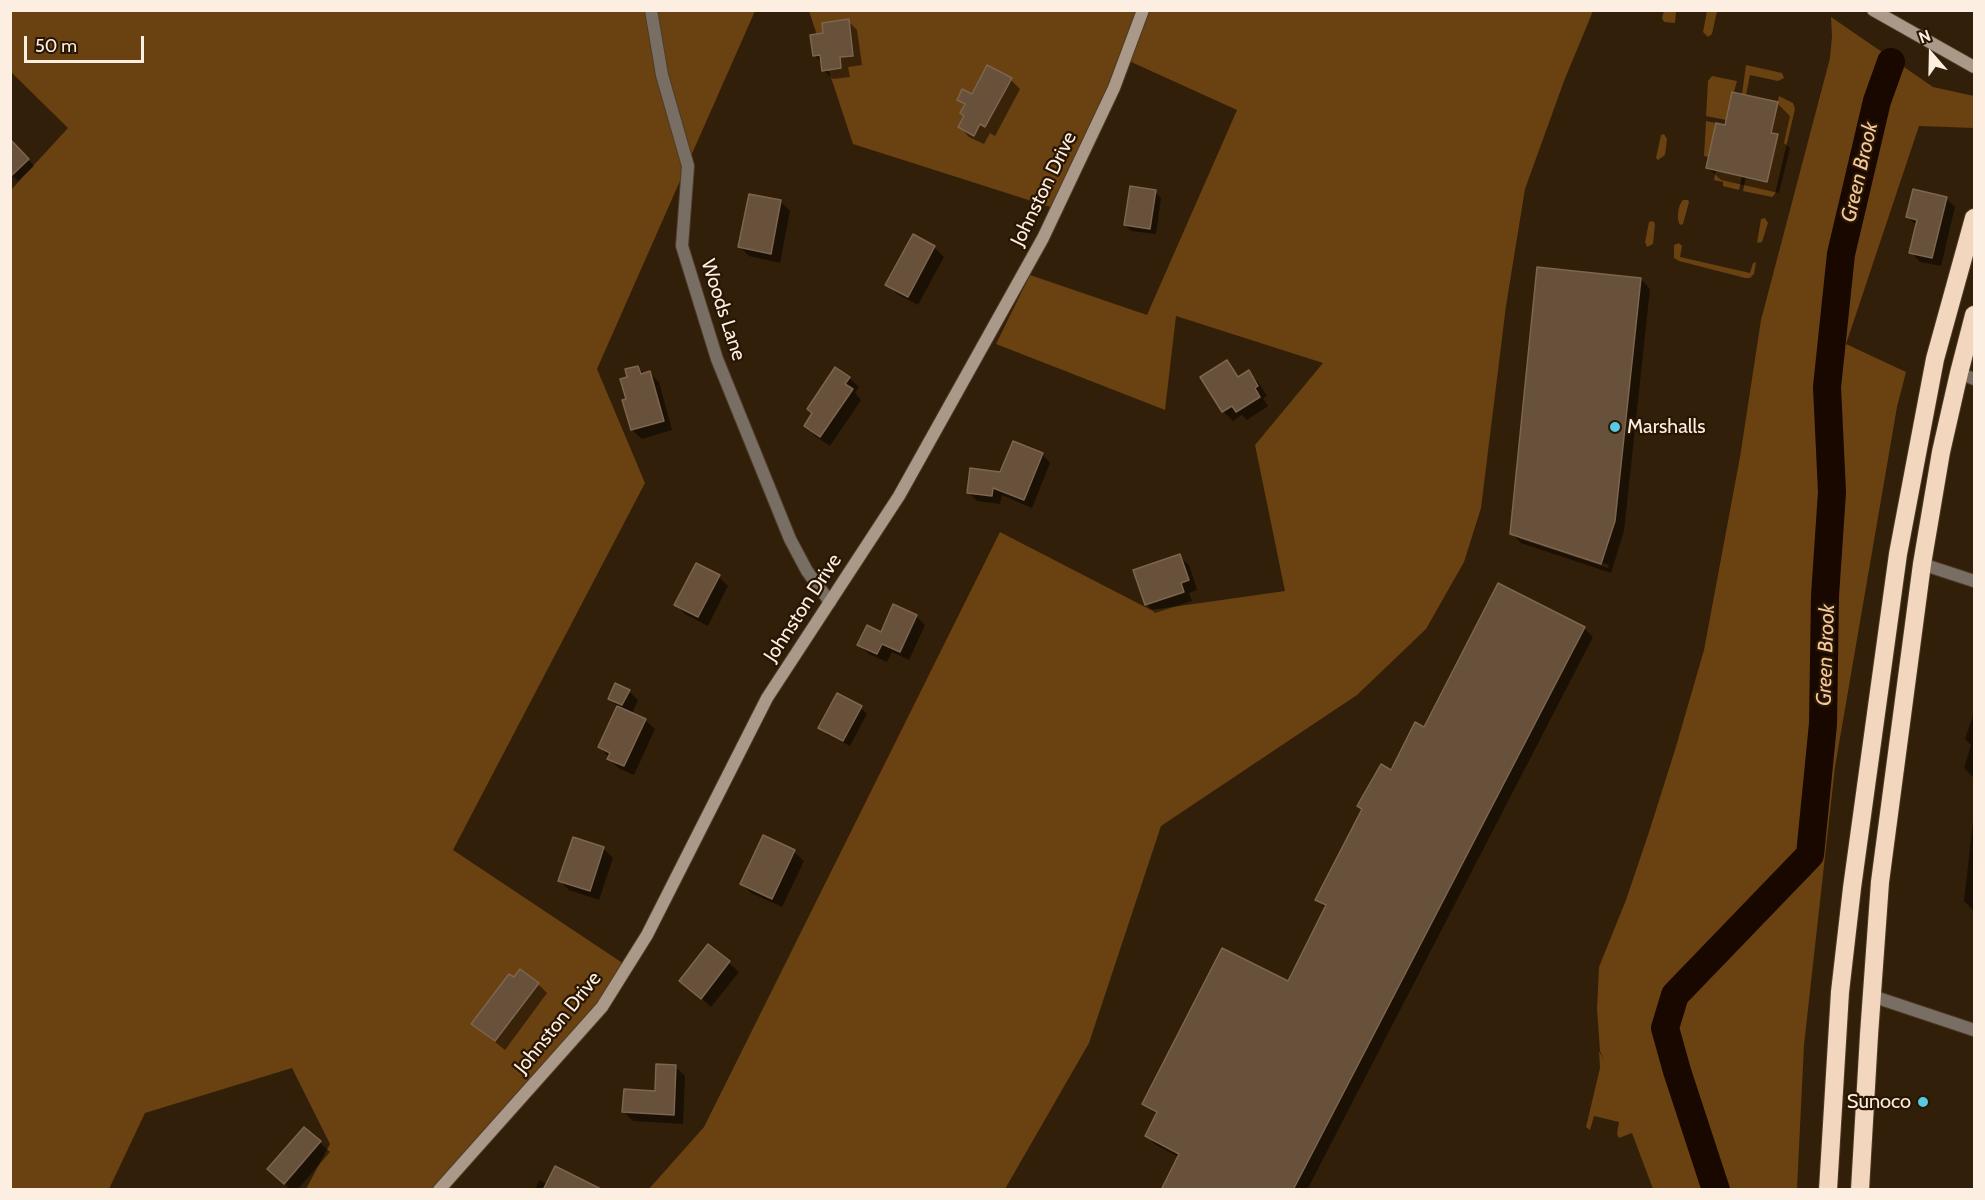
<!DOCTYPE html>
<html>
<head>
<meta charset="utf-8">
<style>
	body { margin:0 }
	#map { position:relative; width:1985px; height:1200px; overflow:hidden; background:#321f09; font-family:Cabin,sans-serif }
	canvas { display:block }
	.frame { position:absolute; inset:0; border:12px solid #fceee1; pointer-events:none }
	.north { position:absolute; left:1901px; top:24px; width:60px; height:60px; -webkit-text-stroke:4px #281502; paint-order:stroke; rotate:340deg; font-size:16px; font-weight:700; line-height:24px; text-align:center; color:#fceee1 }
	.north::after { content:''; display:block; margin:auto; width:21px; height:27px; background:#fceee1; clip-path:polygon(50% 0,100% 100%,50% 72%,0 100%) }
	.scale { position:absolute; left:24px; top:36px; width:120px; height:27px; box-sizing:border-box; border:3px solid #fceee1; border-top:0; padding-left:8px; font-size:18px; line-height:21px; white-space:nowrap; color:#fceee1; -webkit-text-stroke:4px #281502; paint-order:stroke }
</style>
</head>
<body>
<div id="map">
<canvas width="1985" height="1200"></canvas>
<div class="frame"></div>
<div class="north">N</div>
<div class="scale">50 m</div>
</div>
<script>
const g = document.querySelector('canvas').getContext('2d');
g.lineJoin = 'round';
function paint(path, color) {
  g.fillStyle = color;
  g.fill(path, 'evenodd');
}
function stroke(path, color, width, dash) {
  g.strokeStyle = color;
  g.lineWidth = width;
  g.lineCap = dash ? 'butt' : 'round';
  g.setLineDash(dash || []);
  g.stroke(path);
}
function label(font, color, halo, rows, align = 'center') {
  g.font = font + ' Cabin,sans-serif';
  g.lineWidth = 4.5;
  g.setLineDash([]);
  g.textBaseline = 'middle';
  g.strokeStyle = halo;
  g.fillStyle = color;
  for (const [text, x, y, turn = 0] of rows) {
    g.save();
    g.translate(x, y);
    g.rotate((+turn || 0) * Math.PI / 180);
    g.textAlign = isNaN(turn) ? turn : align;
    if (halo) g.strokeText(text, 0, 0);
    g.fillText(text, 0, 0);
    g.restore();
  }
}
const green = new Path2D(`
	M11,11H755L597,369L645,483L453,850L633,970L448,1189H306L330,1144L292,1068L145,1113L109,1189H11L10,191L68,128L11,72Z
	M809,11H1593L1564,81L1525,189L1506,306L1481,508L1464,562L1426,629L1357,695L1161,826L1089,1043L1005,1189L648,1190L704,1127L1000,532L1151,610L1285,591L1255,445L1323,363L1176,316L1165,410L996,344L1030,275L1147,315L1237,110L1129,61L1063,211L853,144Z
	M1664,11H1676L1675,23L1664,22L1662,18Z
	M1707,11H1717L1712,34L1708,37L1703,32Z
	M1831,17L1933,87L1974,96V128L1919,126L1846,344L1906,372L1897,407L1835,767L1804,1045L1797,1189H1653L1632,1133L1619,1138L1617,1134L1619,1122L1594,1116L1590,1130L1586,1127L1600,1068L1599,1051L1604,1060L1600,1051L1597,1009L1599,967L1626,900L1649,832L1675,750L1704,650L1740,457L1761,320L1830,58L1832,36Z
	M1746,65L1782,73L1784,78L1778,81L1750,75L1746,95L1742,94Z
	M1712,76L1737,81L1726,120L1706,116L1708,81Z
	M1779,96L1793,103L1795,109L1775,194L1772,197L1743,191L1746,177L1777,134L1771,133Z
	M1706,121L1716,123L1709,157L1704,156Z
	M1664,134L1667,139L1665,155L1658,160L1656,158L1661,135Z
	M1716,170L1742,176L1739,190L1723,186V182L1714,180Z
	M1683,200H1688L1689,202L1683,224L1680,225C1676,219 1678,205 1683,200Z
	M1765,218L1768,223L1762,242L1757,243L1761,219Z
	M1653,221L1655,224L1653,244L1647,247L1645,242L1649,222Z
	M1679,243L1682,246L1680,257L1750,273L1753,263L1756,262L1754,274L1750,278H1745L1679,261L1674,258V245Z`);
const shadow = new Path2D(`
	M848,21L857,30L862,65L848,67L850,77L833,79L823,70L822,63L815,56Z
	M1011,80L1020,89L995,136L990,133L984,144L969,137L960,127L966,117V107L958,99L973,96Z
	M1777,103L1790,116L1784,143L1790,148L1779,193L1721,180L1708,168L1726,127Z
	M10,140L34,166L18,181L10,174Z
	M1155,192L1161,198L1156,234L1131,231L1125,225Z
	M1946,198L1955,207L1941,266L1920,262L1911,252L1917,226L1908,217Z
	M781,202L790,211L780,263L749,256L740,247Z
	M934,247L944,257L918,305L897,294L887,285Z
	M1641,279L1650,289L1624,531L1611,573L1521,543L1512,533ZM1520,535L1609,565L1608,568L1520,539Z
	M1227,362L1240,378L1248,372L1258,382L1267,396L1263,398L1268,406L1247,420L1242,415L1233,421L1223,411L1202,377Z
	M638,367L645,374L649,373L659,382L672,430L642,439L632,430L628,400L629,378Z
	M849,378L859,387L855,393L861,400L830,446L815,436L806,426Z
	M1042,454L1050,463L1032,508L1002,495L1000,504L977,501L968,492Z
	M1179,556L1189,565L1197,590L1189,593L1192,601L1155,613L1146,604Z
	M719,577L728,586L708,626L685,614L676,605Z
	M916,616L925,625L909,660L892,652L887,662L869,654L859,645Z
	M1584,628L1593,637L1307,1190H1163L1179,1157L1156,1145L1147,1136L1157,1115L1143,1103L1288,983L1326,909L1317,900L1363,811L1359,806L1392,772L1425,729Z
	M629,691L638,700L632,714L645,720L655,729L634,775L618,768L600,747L618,707L610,698Z
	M861,708L867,714L850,746L826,734L820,728Z
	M1974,713V778L1964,768L1971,745L1965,739Z
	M1973,821H1974V911L1964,901Z
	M764,837L794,852L804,861L782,907L751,893L741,883Z
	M603,848L613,858L599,900L569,890L560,881Z
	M709,946L739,972L711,1007L681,981Z
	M538,984L547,993L505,1050L473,1024Z
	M675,1066L685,1076L683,1124L633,1121L624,1112L656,1092Z
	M305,1129L330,1152L297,1190H291L279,1178Z
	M539,1180L548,1184L593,1190H535Z`);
const river = new Path2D(`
	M1716,1190L1677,1071L1665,1028L1675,995L1810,855L1823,724L1825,596L1832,492L1827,387L1841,254L1877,101L1891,62`);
const building = new Path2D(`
	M849,19L853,56L840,57L841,68L822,71L820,55L813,56L810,35L823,33L822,23Z
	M987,65L1012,78L985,127L980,124L974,136L958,127L964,116L960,113L965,104L957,100L962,89L972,94Z
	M1732,92L1778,102L1771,133L1778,134L1767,182L1706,168L1716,123L1725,125Z
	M10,139L29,159L10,177Z
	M1130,186L1156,190L1150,229L1124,225Z
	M1913,189L1947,197L1932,258L1909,253L1917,220L1906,217Z
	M749,194L781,200L771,254L738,247Z
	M913,234L935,246L908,297L885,285Z
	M1537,267L1641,278L1615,521L1601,564L1510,534Z
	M1227,360L1238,377L1249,370L1258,386L1255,388L1260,397L1236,412L1232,406L1222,412L1200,377Z
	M638,366L641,374L650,371L664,421L631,430L622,400L626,399L620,379L627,377L625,369Z
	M835,367L850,377L845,384L853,389L820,437L804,426L812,413L807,409Z
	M1013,441L1043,453L1024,500L993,488L992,496L967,493L970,468L1000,472Z
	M1180,554L1189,580L1181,583L1184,592L1145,605L1133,570Z
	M696,563L720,575L698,617L674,605Z
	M1498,583L1585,627L1293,1190H1161L1179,1154L1145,1136L1157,1112L1142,1104L1222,948L1288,981L1326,905L1315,900L1362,809L1357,806L1381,764L1391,770L1415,722L1424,727Z
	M893,604L917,615L900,652L882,644L877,654L857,645L867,625L881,632Z
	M615,683L630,690L622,705L608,699Z
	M837,693L862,706L843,741L818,728Z
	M617,706L646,719L624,766L607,759L610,753L598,747Z
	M763,835L795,850L772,899L740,884Z
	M573,837L604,847L590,891L558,881Z
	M708,944L730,961L701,999L679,981Z
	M520,969L539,983L495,1041L471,1024L509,974L514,977Z
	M656,1064L676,1065L674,1115L622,1112L624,1089L655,1091Z
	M304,1127L321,1141L284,1184L267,1169Z
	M555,1166L603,1190H543Z`);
const street = new Path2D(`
	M651,10L662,75L688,166L682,246L717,359L790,539L807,571L830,602
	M1959,373L1974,379
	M1922,564L1974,581
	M1872,996L1974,1030`);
const secondary = new Path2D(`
	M1873,10L1974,67
	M439,1190L602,1007L647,935L767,698L899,496L1043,238L1114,88L1143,10`);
const highway = new Path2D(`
	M1828,1190L1840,992L1852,888L1898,554L1935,359L1974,218
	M1860,1190L1869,1035L1880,882L1922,564L1941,452L1959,373L1974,315`);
const markers = [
	[1615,427,6,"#58c9e3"],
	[1923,1102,6,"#58c9e3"]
];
const streetNames = [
	["Johnston Drive",1044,189,-64],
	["Woods Lane",723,310,72],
	["Johnston Drive",803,608,-57],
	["Johnston Drive",558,1023,-51]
];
const poiNames = [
	["Marshalls",1627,427],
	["Sunoco",1911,1102,"right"]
];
const waterNames = [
	["Green Brook",1860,172,-77],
	["Green Brook",1826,655,-88]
];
paint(green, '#6a4110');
paint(shadow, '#0007');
stroke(river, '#180800', 28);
paint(building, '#67513b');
stroke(building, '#7d654f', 1.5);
stroke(street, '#4e3c27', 14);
stroke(secondary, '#4e3c27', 14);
stroke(highway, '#4e3c27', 20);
stroke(street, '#796e64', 12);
stroke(secondary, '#aa9888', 12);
stroke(highway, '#f2d7be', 18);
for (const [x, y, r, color] of markers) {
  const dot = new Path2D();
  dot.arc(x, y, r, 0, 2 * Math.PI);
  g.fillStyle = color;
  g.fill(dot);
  stroke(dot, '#281502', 2);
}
label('20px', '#fceee1', '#281502', streetNames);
label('20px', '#fceee1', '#281502', poiNames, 'left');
label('italic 21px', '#f5c89c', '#281502', waterNames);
</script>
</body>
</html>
